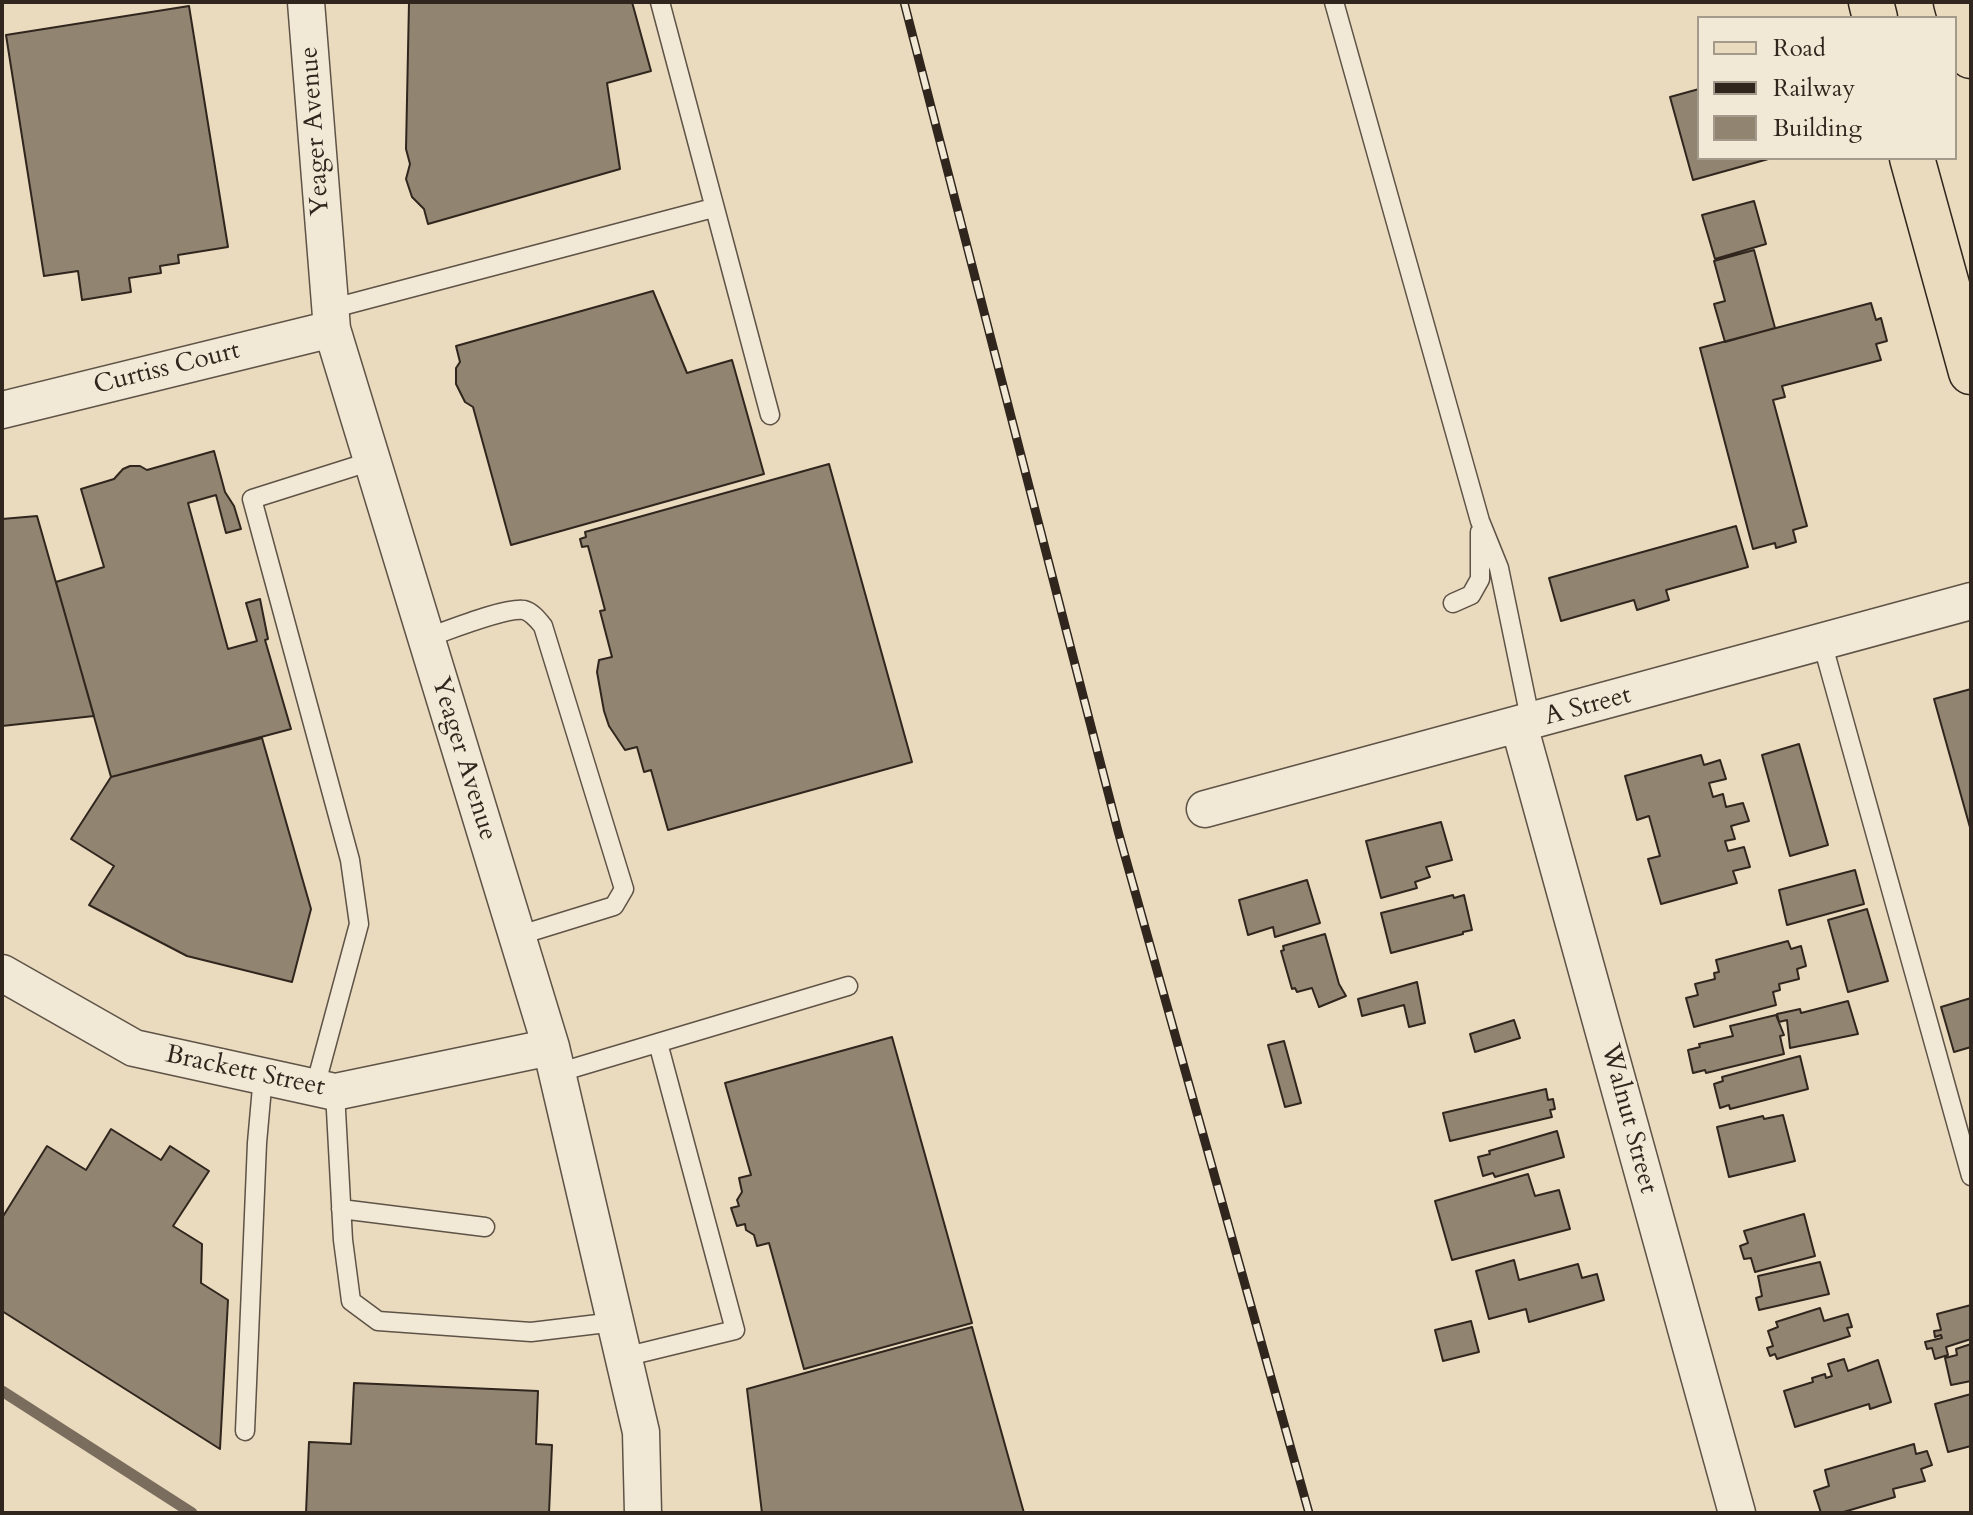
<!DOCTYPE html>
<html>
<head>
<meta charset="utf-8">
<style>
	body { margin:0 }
	#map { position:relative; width:1973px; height:1515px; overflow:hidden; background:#eadbbf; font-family:Cardo,serif }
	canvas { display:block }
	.frame { position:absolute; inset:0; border:4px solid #30261d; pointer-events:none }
	.legend { position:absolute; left:1697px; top:16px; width:260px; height:144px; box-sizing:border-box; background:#f1e8d5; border:2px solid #a49a8b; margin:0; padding:10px 14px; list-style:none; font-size:24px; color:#30261d }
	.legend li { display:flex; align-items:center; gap:16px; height:40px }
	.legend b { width:40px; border:2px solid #a49a8b }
</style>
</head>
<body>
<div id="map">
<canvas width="1973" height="1515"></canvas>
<div class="frame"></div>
<ul class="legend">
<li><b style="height:10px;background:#eadbbf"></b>Road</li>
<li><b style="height:10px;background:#30261d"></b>Railway</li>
<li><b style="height:22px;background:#918471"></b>Building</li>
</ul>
</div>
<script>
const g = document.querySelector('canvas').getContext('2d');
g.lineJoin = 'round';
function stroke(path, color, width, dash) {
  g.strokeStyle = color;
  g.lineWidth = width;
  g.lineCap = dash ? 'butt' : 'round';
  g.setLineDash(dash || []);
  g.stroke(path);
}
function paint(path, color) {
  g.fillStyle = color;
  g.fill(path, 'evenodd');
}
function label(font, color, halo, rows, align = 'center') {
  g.font = font + ' Cardo,serif';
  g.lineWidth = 6;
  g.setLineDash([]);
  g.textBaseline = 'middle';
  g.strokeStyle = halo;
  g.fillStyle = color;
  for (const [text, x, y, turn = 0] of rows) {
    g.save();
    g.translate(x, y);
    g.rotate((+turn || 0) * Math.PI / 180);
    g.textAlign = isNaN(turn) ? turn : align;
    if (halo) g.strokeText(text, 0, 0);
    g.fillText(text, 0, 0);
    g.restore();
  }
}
const stream = new Path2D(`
	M2,1391L192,1513`);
const building = new Path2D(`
	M409,2H632L651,71L607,83L620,169L428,224L424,209L412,197L406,179L410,164L406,149Z
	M189,6L228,247L178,255L179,263L160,266L161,273L129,278L131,292L82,300L78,271L44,276L6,35Z
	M1699,89V158H1772L1693,180L1670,97Z
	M1754,201L1766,244L1715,259L1702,215Z
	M1754,250L1775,328L1725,342L1714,304L1725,301L1714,261Z
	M653,291L687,373L732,360L764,474L511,545L473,407L465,402L456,384V368L460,362L456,346Z
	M1871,303L1876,320L1881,318L1887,341L1876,344L1881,360L1782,386L1785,397L1773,400L1807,526L1793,530L1796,542L1776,548L1775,543L1753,549L1700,348Z
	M214,451L225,492L234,506L241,529L226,533L216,495L188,503L228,649L257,641L246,603L260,599L268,639L265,640L291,729L111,777L56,582L104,567L81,489L114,479L123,469L130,466H140L147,470Z
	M829,464L912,762L668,830L651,770L644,772L637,747L625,750L609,726L604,711L597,672L599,660L612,657L600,611L605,610L588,546L582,547L580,539L586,537L585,532Z
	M37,516L94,716L2,726V519Z
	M1736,526L1748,567L1666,590L1669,600L1637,610L1634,600L1561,621L1549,578Z
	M1971,689V831L1934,699Z
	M262,738L311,909L292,982L187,956L89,905L114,866L71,839L111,777Z
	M1799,744L1828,845L1790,856L1762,755Z
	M1701,755L1704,765L1720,760L1726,779L1709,783L1713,797L1723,794L1726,807L1743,803L1749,821L1731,826L1735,839L1725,841L1728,851L1744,847L1750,867L1733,871L1737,883L1661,904L1648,859L1660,856L1649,816L1637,820L1625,776Z
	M1441,822L1452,860L1426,867L1430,877L1415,882L1417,888L1381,898L1366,841Z
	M1855,870L1864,904L1787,925L1779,890Z
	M1307,880L1320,923L1275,937L1273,927L1248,935L1239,900Z
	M1453,895L1454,898L1464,895L1472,930L1463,932V934L1391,953L1381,913Z
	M1867,909L1888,981L1848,992L1828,920Z
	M1325,934L1339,984L1346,996L1319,1007L1312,988L1297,992L1295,988L1292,989L1281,951L1284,950L1283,946Z
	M1788,941L1791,949L1801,946L1806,966L1797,969L1799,979L1779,984L1780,990L1773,992L1776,1005L1694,1027L1686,998L1698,995L1695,984L1715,979L1714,973L1719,972L1716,960Z
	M1417,982L1425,1023L1409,1027L1404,1005L1362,1016L1358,999Z
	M1971,998V1047L1954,1052L1941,1007Z
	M1848,1001L1858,1034L1790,1048L1787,1020L1779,1022L1777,1014L1800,1009L1801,1013Z
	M1776,1015L1784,1035L1780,1036L1784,1054L1706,1073L1705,1070L1693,1073L1688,1050L1700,1047L1699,1044L1733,1036L1730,1026Z
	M1514,1020L1520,1038L1475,1052L1470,1034Z
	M892,1037L972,1323L804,1369L769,1243L757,1246L754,1235L746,1230L745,1224L737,1226L731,1208L739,1206L737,1200L742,1192L739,1178L751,1175L725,1083Z
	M1284,1041L1301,1103L1285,1107L1268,1045Z
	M1800,1056L1808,1089L1730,1109L1729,1105L1720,1108L1714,1084L1723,1081L1722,1077Z
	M1546,1089L1548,1100L1553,1099L1555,1109L1550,1110L1552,1117L1450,1141L1443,1113Z
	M1783,1115L1795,1161L1729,1177L1717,1127L1763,1116L1764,1119Z
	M111,1129L161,1160L170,1146L209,1171L173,1226L202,1244L201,1283L228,1300L220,1449L2,1311V1218L47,1146L86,1170Z
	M1557,1131L1564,1157L1495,1177L1493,1173L1483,1176L1478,1157L1490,1154L1489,1151Z
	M1528,1174L1535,1196L1559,1190L1570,1229L1452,1260L1435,1201Z
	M1804,1214L1815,1256L1755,1272L1751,1258L1744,1259L1740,1246L1748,1243L1744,1231Z
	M1514,1260L1519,1280L1578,1264L1582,1278L1597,1274L1604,1300L1529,1322L1526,1309L1489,1319L1476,1271Z
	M1820,1262L1829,1294L1759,1310L1756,1298L1762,1296L1758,1276Z
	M1971,1305V1339L1946,1347L1948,1355L1935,1359L1932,1348L1927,1349L1925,1342L1942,1338L1941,1335L1935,1337L1934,1331L1941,1330L1937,1314Z
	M1820,1308L1824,1321L1848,1314L1852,1327L1847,1328L1850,1336L1777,1359L1775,1354L1770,1356L1767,1348L1773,1346L1768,1331L1778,1327L1776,1322Z
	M1471,1321L1479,1352L1443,1361L1435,1330Z
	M972,1327L1024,1513H762L747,1389Z
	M1971,1344V1381L1951,1385L1945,1358L1957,1355L1956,1349Z
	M1844,1359L1848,1371L1878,1360L1891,1402L1870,1409L1869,1404L1795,1427L1784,1391L1813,1382L1812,1378L1825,1374L1826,1378L1832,1376L1828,1364Z
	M354,1383L538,1391L536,1444L552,1445L549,1513H306L309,1442L351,1444Z
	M1971,1394V1446L1948,1452L1935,1404Z
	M1914,1444L1916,1454L1927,1451L1932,1465L1921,1469L1925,1481L1893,1489L1895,1497L1840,1513H1821L1814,1491L1829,1486L1825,1470Z`);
const service = new Path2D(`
	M660,2L770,415
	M1334,2L1480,521L1499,568L1531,723
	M330,309L713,208
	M1453,603L1471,595L1480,579V532
	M426,638C447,631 505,607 524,610C532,612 538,620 543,626L624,889L614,906L517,936
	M1822,642L1971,1176
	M557,1073L848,986
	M315,1087L359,924L350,860L252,499L372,461
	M335,1092L343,1240L351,1301L378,1321L531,1332L615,1322
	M341,1209L485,1227
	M624,1357L735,1330L658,1043
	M245,1431L257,1143L263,1076`);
const minor = new Path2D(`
	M306,2L332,329L551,1047L641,1432L643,1513
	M2,410L332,329
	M1519,725L1737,1513
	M1205,809L1971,601
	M2,973L134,1048L335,1092L551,1047`);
const primary = new Path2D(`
	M1871,2L1875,18
	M1956,2L1971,56
	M1912,158L1971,372`);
const rail = new Path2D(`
	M904,2L1118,831L1309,1513`);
const streetNames = [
	["Yeager Avenue",316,131,-94],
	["Curtiss Court",167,369,-14],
	["A Street",1588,707,-15],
	["Yeager Avenue",463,759,73],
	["Brackett Street",245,1072,12],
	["Walnut Street",1628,1119,75]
];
stroke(stream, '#7a6d5d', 11);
paint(building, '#918471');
stroke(building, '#30261d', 2);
stroke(service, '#5e5346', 21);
stroke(minor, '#5e5346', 39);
stroke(primary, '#30261d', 47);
stroke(service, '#f1e8d5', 18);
stroke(minor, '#f1e8d5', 36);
stroke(primary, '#eadbbf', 44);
stroke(rail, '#30261d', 9);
stroke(rail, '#f1e8d5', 6, [18]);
label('26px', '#30261d', '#f1e8d5', streetNames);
</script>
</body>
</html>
